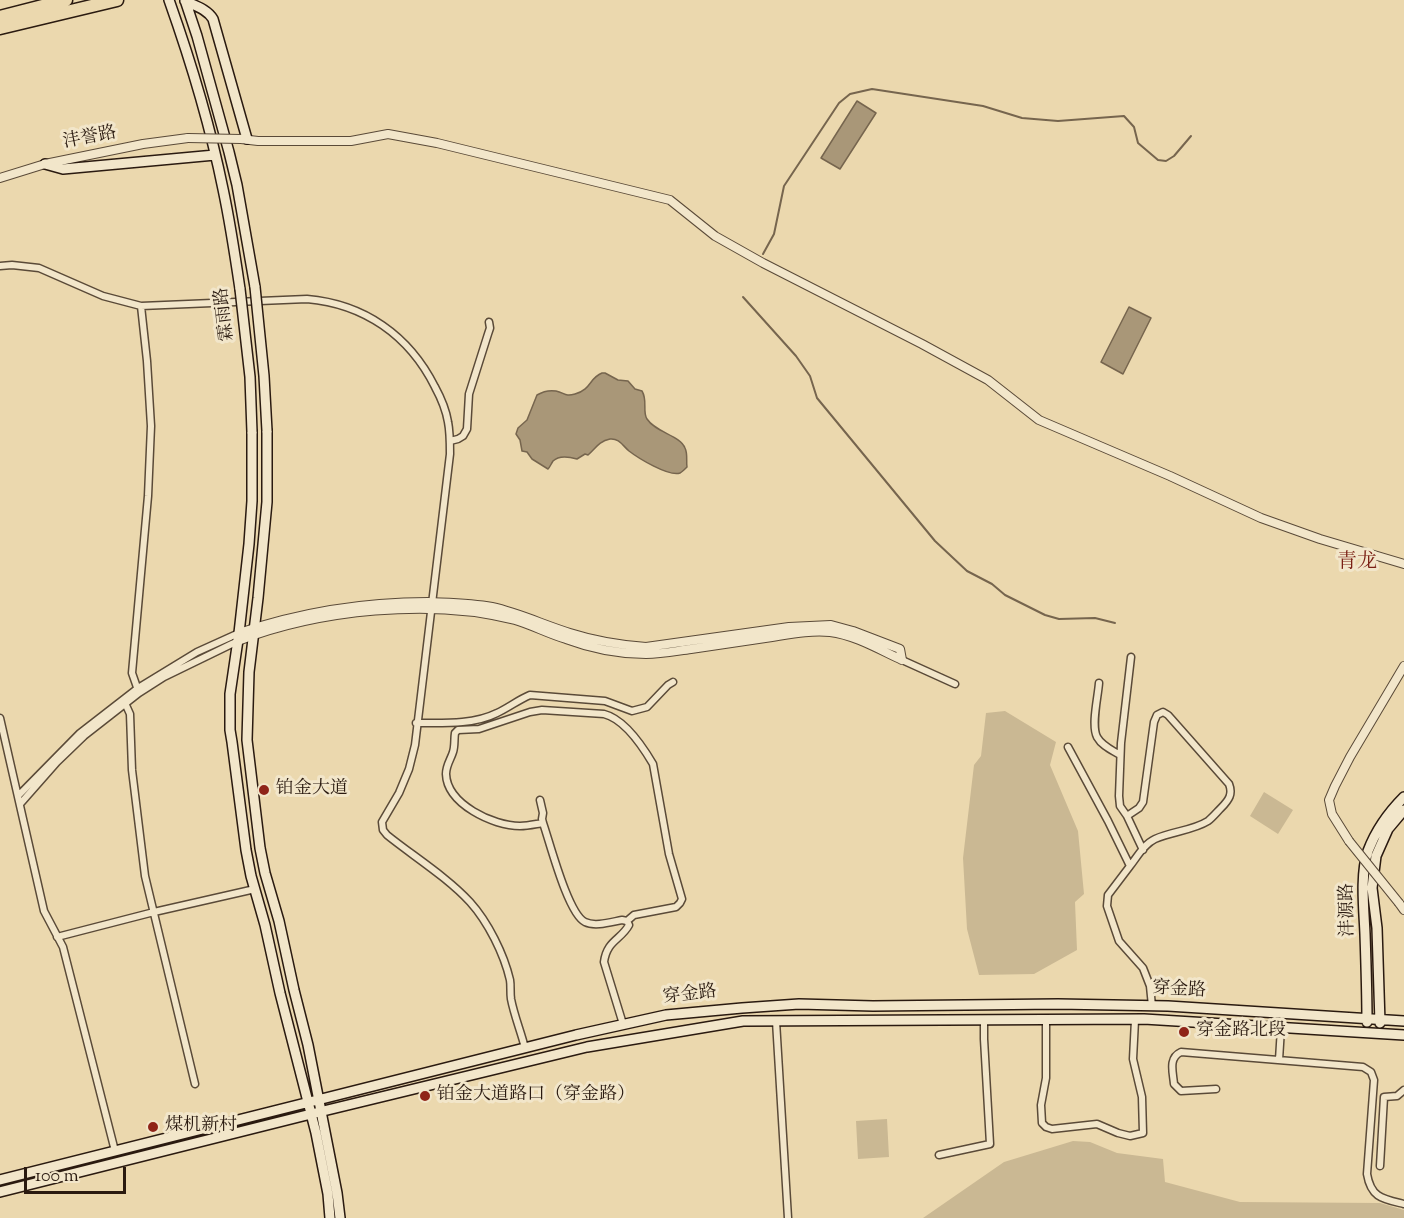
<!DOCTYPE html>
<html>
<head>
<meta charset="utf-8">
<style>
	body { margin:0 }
	#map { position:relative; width:1404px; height:1218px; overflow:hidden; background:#ebd8ae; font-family:"Sorts Mill Goudy",serif }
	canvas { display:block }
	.scale { position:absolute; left:24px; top:1167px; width:102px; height:27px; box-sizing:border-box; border:3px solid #2a1a10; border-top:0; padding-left:8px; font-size:18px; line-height:21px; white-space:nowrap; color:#2a1a10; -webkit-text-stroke:4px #f2e6ca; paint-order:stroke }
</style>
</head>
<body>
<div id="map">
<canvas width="1404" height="1218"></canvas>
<div class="scale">100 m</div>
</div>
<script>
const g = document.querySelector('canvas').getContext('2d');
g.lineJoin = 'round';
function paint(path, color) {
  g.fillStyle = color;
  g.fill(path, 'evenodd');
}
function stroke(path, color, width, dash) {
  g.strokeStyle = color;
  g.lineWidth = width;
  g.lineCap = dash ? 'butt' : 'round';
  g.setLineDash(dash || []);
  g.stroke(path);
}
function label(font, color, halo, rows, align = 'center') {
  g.font = font + ' "Sorts Mill Goudy","Noto Serif SC",serif';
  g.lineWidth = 6;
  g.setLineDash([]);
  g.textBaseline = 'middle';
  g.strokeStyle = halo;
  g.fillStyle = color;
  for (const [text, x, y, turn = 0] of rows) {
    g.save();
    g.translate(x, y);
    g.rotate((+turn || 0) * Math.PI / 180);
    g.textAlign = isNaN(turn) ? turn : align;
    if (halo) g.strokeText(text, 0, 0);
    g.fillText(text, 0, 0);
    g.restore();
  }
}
const green = new Path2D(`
	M1005,711L1056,742L1050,765L1078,831L1084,894L1075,902L1077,950L1034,974L979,975L967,929L963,858L974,765L981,756L986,713Z
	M1264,792L1293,810L1278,834L1250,816Z
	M887,1119L889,1157L858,1159L856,1121Z
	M1073,1141L1090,1142L1117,1153L1163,1159L1165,1182L1240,1202L1380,1203L1404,1210V1218H923L1004,1162Z`);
const water = new Path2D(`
	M857,101L876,113L840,169L821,158Z
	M1129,307L1151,318L1123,374L1101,362Z
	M602,373H605L618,380L628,381L635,389L642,391C648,401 642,411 647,419C656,433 680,435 685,448C688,454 686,461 687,467C685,469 682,472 680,473C669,477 638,458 629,451C623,446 619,438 610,439C599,441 595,449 588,455L585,454L577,459C570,457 559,455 553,461C551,464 550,467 548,469L532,459L527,452L522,451L520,440L516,434L518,428L527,420L537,395C542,392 550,390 556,391C565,393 565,397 575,394C592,389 589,378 602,373Z`);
const stream = new Path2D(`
	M763,254L774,234L784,186L839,103L850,94L872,89L983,106L1022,118L1058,121L1124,116L1134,127L1138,143L1158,160L1166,161L1174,156L1191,136
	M743,297L796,356L810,376L817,398L935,541L967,571L992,584L1005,595L1045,615L1059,619L1095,618L1115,623`);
const minor = new Path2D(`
	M0,266L12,265L39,268L103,296L141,306L147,361L151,426L148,496L132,673L139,693
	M141,306L307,299C364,304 409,335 435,387C441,398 446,410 448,422C450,432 450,444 450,454L415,745L409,769L399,793L382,822L383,830L387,835C413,856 447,877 470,902C488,922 504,954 510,980C511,986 510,992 511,999C514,1015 521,1032 525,1048
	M450,441L458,439L463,436L467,429L469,394L488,334L490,328L489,322
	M1131,657L1121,743L1119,796L1120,806L1127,816L1143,850
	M902,660L955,684
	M1099,683C1098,697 1091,725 1097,737C1102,746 1112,750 1120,755
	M125,703L130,714L132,770L145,876L195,1084
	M0,718L44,911L63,947L115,1151
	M416,723C442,723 473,725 497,713C508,708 518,700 530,695L605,701L632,711L647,707L668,685L673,682
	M1068,747L1108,821L1130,866L1108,895L1107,906L1119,941L1143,968L1150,986L1152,1006
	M19,795L80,733L138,688L197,652L239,633
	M540,800L543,813L542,819L543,823C550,843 568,914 585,922C595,927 611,922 622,920L627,921L629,925C621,940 607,940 604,962L623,1024
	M20,804L57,762L84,736L139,693L164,677L238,641
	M1127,816L1139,808L1143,802L1154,722L1157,715L1163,712L1168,715L1229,784C1233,794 1229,800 1221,808C1217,812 1213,817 1208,821C1192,831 1172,831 1155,839C1144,844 1137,857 1130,866
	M543,823C536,824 528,826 520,826C493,826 447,804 446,774C446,765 451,759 453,752C455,746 454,739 455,733L458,730L479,729L530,712L542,710L604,714C624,719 643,747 653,764L669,854L682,899L680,903L676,907L634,915L627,921
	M57,937L154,912L255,889
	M1046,1020V1078L1041,1105L1042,1123L1046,1127L1052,1129L1097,1124L1118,1133L1130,1136L1143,1133L1142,1097L1133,1059L1135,1020
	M776,1021L788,1218
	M1279,1060L1281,1028
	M1216,1089L1181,1091L1174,1084C1173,1072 1168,1058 1181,1052L1363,1067L1371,1072L1374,1080L1367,1174C1371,1198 1383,1199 1404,1204
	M939,1155L990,1144L984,1039V1020
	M1380,1166L1384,1097L1397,1096L1404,1090`);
const tertiary = new Path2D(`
	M241,139L258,141H351L388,134L437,143L670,200L715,236L763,263L922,344L988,380L1039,420L1170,476L1261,518L1320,539L1404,564
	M0,178L45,164L143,144L188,138
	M239,633C301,612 363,602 428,602C449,603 471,603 492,607C519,613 544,625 570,633C595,641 620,645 646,647L789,627L831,625L853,631L900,649L902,660
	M238,641C318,610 431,598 515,620C532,625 549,634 566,639C590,648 619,654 646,654C661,654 676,651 691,649C718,645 745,641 772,637C791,634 811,630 830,632C855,635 880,650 902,660
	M1349,841L1332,814L1329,800L1335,786L1350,757L1404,666
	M1399,903L1404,910`);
const secondary = new Path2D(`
	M169,0C191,62 210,125 223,189C230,222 235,255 240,289
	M185,0L197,36L229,152L237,185L255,287
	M185,1C195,6 207,9 213,19L247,139
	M45,164L63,169L215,155
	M267,431V502L258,598L249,672L247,740L260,848L265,873L279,921L294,990L308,1045L337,1193L340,1218
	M252,432V501L249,544L239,633L230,694V730L232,742L246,850L251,876L265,925L280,993L316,1133L328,1194L330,1218
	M1367,1022C1367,993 1366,963 1365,934C1364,910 1360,874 1368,851C1376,830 1388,813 1404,797
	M1380,1023L1377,928L1372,888L1376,856L1388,829L1404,810
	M0,1180L576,1035L666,1015L742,1008L799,1004L873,1006L1058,1004L1168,1006L1404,1021
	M0,1192L311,1114L587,1047L743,1021L1144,1019L1404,1035`);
const motorway = new Path2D(`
	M0,17L66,0
	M0,28L117,0`);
const tertiaryBridge = new Path2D(`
	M188,138L241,139
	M1349,841L1399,903`);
const secondaryBridge = new Path2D(`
	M255,287L264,376L267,431
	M240,289L250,377L252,432`);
const markers = [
	[264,790,6,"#8f2418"],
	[1184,1032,6,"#8f2418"],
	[425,1096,6,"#8f2418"],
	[153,1127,6,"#8f2418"]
];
const streetNames = [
	["沣誉路",90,139,-11],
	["霖雨路",226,314,-97],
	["沣源路",1349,910,-91],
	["穿金路",1179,991,3],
	["穿金路",690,996,-7]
];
const poiNames = [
	["铂金大道",276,790],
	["穿金路北段",1196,1032],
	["铂金大道路口（穿金路）",437,1096],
	["煤机新村",165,1127]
];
const neighbourhoodNames = [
	["青龙",1357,564]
];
paint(green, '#cab893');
paint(water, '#a99778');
stroke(water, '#76654e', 1.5);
stroke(stream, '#76654e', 2);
stroke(minor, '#5a4a38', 9);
stroke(tertiary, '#5a4a38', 10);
stroke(secondary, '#2a1a10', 12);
stroke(motorway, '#2a1a10', 15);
stroke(minor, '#f2e6ca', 6);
stroke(tertiary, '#f2e6ca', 8);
stroke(secondary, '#f2e6ca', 9);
stroke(motorway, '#ebd8ae', 12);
stroke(tertiaryBridge, '#5a4a38', 10, []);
stroke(secondaryBridge, '#2a1a10', 12, []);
stroke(tertiaryBridge, '#f2e6ca', 8);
stroke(secondaryBridge, '#f2e6ca', 9);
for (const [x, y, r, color] of markers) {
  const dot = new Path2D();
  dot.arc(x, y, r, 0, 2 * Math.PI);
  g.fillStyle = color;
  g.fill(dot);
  stroke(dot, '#f2e6ca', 2);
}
label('18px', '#2a1a10', '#f2e6ca', streetNames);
label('18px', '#2a1a10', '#f2e6ca', poiNames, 'left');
label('20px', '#7a1f14', '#f2e6ca', neighbourhoodNames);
</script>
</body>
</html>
